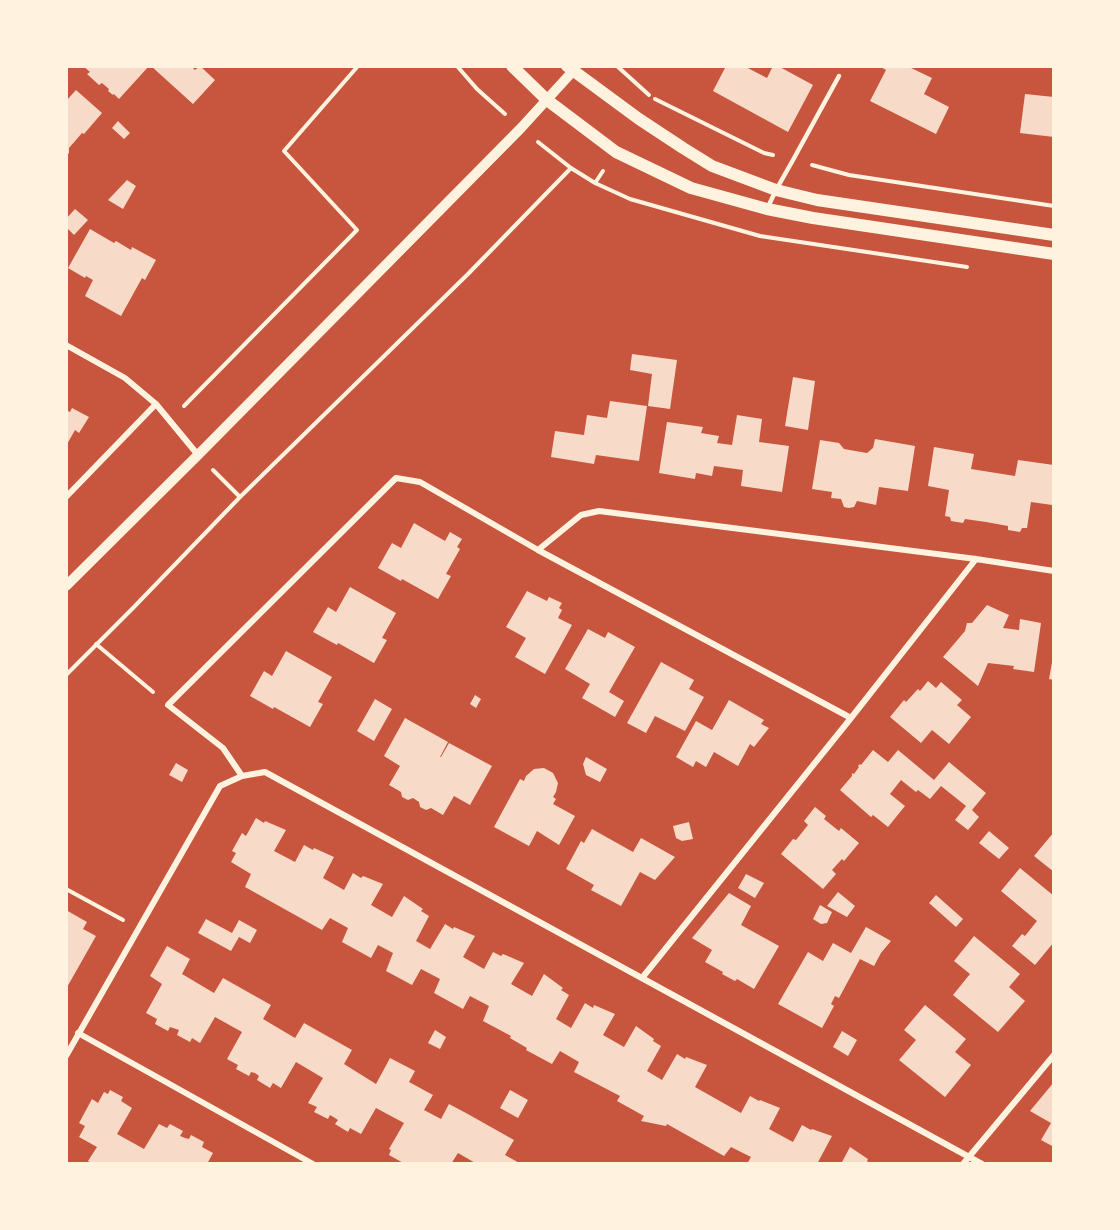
<!DOCTYPE html>
<html>
<head>
<meta charset="utf-8">
<style>
	body { margin:0 }
	#map { position:relative; width:1120px; height:1230px; overflow:hidden; background:#c8553d; font-family:Montserrat,sans-serif }
	canvas { display:block }
	.frame { position:absolute; inset:0; border:68px solid #fff3e0; pointer-events:none }
</style>
</head>
<body>
<div id="map">
<canvas width="1120" height="1230"></canvas>
<div class="frame"></div>
</div>
<script>
const g = document.querySelector('canvas').getContext('2d');
g.lineJoin = 'round';
function paint(path, color) {
  g.fillStyle = color;
  g.fill(path, 'evenodd');
}
function stroke(path, color, width, dash) {
  g.strokeStyle = color;
  g.lineWidth = width;
  g.lineCap = dash ? 'butt' : 'round';
  g.setLineDash(dash || []);
  g.stroke(path);
}
const building = new Path2D(`
	M83,66H149L119,99L114,94L113,95L108,91L109,89L102,83L99,85L87,74L90,72Z
	M151,66H191L195,70L200,66L215,80L193,104Z
	M726,66H744L767,78L773,66H778L813,85L788,132L713,91Z
	M879,66H907L932,78L924,94L949,107L936,134L870,101L886,70Z
	M76,90L102,113L84,134L82,133L69,148V153L66,157V101Z
	M1025,94L1054,97V137L1020,133Z
	M118,121L130,133L124,139L112,128Z
	M127,180L136,186L123,209L108,200Z
	M75,209L88,220L74,235L66,227V219Z
	M90,229L114,243L116,241L131,250L132,247L156,260L145,280L142,278L121,316L85,296L93,280L86,276L85,278L68,268Z
	M632,354L677,360L670,409L648,406L652,374L630,370Z
	M793,377L815,381L808,430L785,426Z
	M610,401L647,406L639,461L596,455L594,464L551,457L555,431L584,435L587,415L607,418Z
	M72,408L89,417L79,433L75,430L66,446V410L70,412Z
	M737,415L762,419L759,442L789,446L782,492L741,486L743,470L714,466L712,476L696,473L695,479L659,473L667,422L703,427L701,433L719,436L717,443L732,445Z
	M875,439L915,446L908,491L879,487L876,505L857,501L854,507L849,508L844,507L841,499L831,498L832,492L812,489L820,440L839,443L844,449L867,453L873,448Z
	M934,447L974,454L971,469L1015,476L1018,460L1054,465V492L1052,505L1031,502L1027,528H1022L1020,532L1008,530V526L986,522L965,519L963,523L951,521L950,517L945,516L949,490L928,486Z
	M414,523L445,541L450,532L462,539L457,547L460,549L446,574L451,576L438,599L402,579L401,581L378,568L392,543L401,548Z
	M350,587L396,613L382,638L387,640L374,663L338,643L337,645L313,632L328,607L336,612Z
	M527,591L547,601L549,597L562,603L559,608L562,610L558,618L572,625L545,674L515,657L526,638L506,627Z
	M987,605L1009,615L1003,628L1019,630L1020,619L1041,623L1034,672L1013,669L1014,666L988,663L978,686L943,657L965,631L967,623H972Z
	M588,629L605,638L608,632L635,647L609,692L624,701L615,717L582,698L590,684L565,669Z
	M286,651L332,677L318,702L323,704L310,727L274,707L273,709L250,696L264,671L272,676Z
	M1053,657H1054V680L1049,679Z
	M661,662L694,680L689,689L704,697L685,731L655,716L646,733L627,723Z
	M928,681L936,688L941,682L962,700L957,705L971,717L949,744L932,730L921,743L890,717L904,700L906,702L918,689L920,691Z
	M475,695L481,699L476,708L470,704Z
	M375,699L392,709L374,741L357,731Z
	M729,700L764,720L761,724L769,728L754,747L750,744L738,766L714,752L706,767L696,761L693,767L676,757L696,721L712,730Z
	M405,718L448,742L440,757H441L449,743L492,766L470,805L454,796L443,815L431,808L426,810L420,807L419,802L413,798L408,800L402,797L401,792L389,785L400,766L384,756Z
	M873,750L888,762L898,750L934,780L949,762L986,793L972,810L979,817L968,830L955,820L966,806L941,786L930,799L918,790L916,792L901,780L890,794L905,806L888,827L873,815L871,817L840,790L852,776V773L854,774L859,767L858,766L860,764L861,765Z
	M586,757L607,769L600,782L586,775L583,764Z
	M176,763L188,770L182,782L169,775Z
	M544,768L553,773L558,783L556,792L553,797L556,799L553,804L575,816L559,845L537,831L529,846L494,827L520,779L524,781L526,776L534,769Z
	M815,807L826,816L824,819L839,831L841,828L859,843L844,861L842,859L832,870L836,874L823,889L781,854L793,839L796,840L808,825L804,821Z
	M256,818L264,823L265,821L286,830L274,851L295,862L304,845L313,850L314,848L334,857L323,878L344,890L353,873L361,878L363,876L383,884L371,905L392,917L404,896L423,909L421,911L429,916L416,941L430,949L445,924L453,929L454,927L475,936L463,957L484,969L493,952L501,956L503,954L524,963L511,984L532,996L544,974L563,988L561,990L569,995L556,1019L571,1028L585,1003L593,1008L594,1005L615,1014L603,1035L624,1047L636,1026L654,1039L653,1041L661,1046L647,1071L662,1080L677,1054L685,1059L686,1057L707,1065L695,1087L741,1113L750,1096L759,1101L760,1100L780,1108L769,1129L793,1142L802,1125L811,1130L812,1129L832,1136L817,1164H747L751,1157L731,1147L724,1156L667,1124L666,1126L641,1121L644,1116L617,1101L620,1096L574,1072L579,1062L560,1051L552,1064L526,1050L527,1048L510,1038L511,1036L483,1021L489,1006L470,996L463,1009L434,993L440,979L421,969L412,985L386,971L393,953L378,945L371,958L342,942L348,928L330,918L322,930L245,887L251,874L231,862L236,853L232,851L242,833L246,836Z
	M689,822L693,839L682,841L676,838L673,826Z
	M592,829L633,852L641,838L675,857L655,880L640,872L621,906L591,890L594,885L566,869L581,841L584,843Z
	M989,831L1009,848L999,859L979,843Z
	M1054,832V872L1034,856Z
	M1020,868L1054,896V942L1035,965L1012,946L1022,934L1025,936L1037,921L1001,891Z
	M746,874L764,883L755,898L738,888Z
	M838,892L855,906L847,917L827,906Z
	M729,893L751,906L741,925L779,946L754,989L737,979L735,981L722,974L723,972L705,962L712,950L692,938Z
	M936,895L963,919L956,927L929,903Z
	M820,905L832,912L827,923L821,924L813,919Z
	M66,910L87,922L83,929L96,936L66,989Z
	M206,919L232,933L239,920L257,930L250,943L239,937L231,951L198,933Z
	M866,927L891,941L881,953L874,966L860,959L839,998L835,996L831,1004L834,1006L822,1028L778,1004L808,952L823,961L833,943L851,953Z
	M974,936L1020,974L1009,987L1025,1001L998,1032L953,995L970,974L954,961Z
	M167,946L190,959L182,974L214,993L223,978L271,1005L263,1019L295,1038L304,1023L352,1050L344,1064L376,1084L390,1058L415,1071L409,1082L433,1095L424,1110L441,1119L449,1104L466,1113L514,1140L505,1155L521,1164H477L458,1153L451,1164H415L413,1163L412,1164H405L389,1155L391,1150L389,1149L404,1123L376,1108L361,1134L350,1128L348,1132L335,1124L338,1120L335,1118L330,1115L328,1119L314,1112L317,1107L308,1103L323,1078L296,1062L281,1088L273,1083L270,1088L257,1080L259,1076L255,1073L251,1072L249,1076L236,1069L238,1065L227,1059L242,1032L215,1017L200,1043L192,1038L190,1042L177,1035L179,1030L170,1027L168,1031L155,1024L157,1019L146,1013L162,984L150,976Z
	M925,1005L966,1039L955,1052L971,1065L945,1097L899,1060L916,1040L904,1030Z
	M435,1030L446,1037L440,1049L428,1043Z
	M842,1031L857,1040L848,1056L833,1047Z
	M1054,1082V1147L1041,1140L1051,1123L1030,1111Z
	M110,1090L123,1097L121,1101L132,1108L117,1134L144,1149L159,1124L167,1128L170,1124L183,1131L180,1136L185,1138L189,1139L191,1135L204,1142L202,1147L213,1153L207,1164H93L88,1161L97,1147L79,1137L85,1126L79,1123L92,1099L98,1103L104,1092L108,1094Z
	M510,1090L528,1100L518,1118L500,1108Z
	M850,1147L868,1159L867,1161L871,1164H841Z`);
const path = new Path2D(`
	M457,66L477,89L505,114
	M617,66L649,95
	M655,99L764,153L773,155
	M538,142L571,168L595,183L603,171
	M812,165L849,175L1054,206
	M595,183L630,199L760,236L967,267
	M184,406L357,230L284,151L358,66
	M213,470L240,497
	M96,644L153,692
	M66,675L134,607L240,497L468,274L571,168
	M66,889L123,920`);
const service = new Path2D(`
	M767,209L776,190L793,160L839,76`);
const minor = new Path2D(`
	M66,345L125,378L156,404L198,455
	M66,497L156,404
	M538,550L581,515L599,511L976,559L1054,571
	M242,776L223,748L168,705L396,478L420,482L538,550L851,718
	M642,978L851,718L976,559
	M78,1033L313,1164
	M66,1056L220,786L242,776L265,772L982,1164
	M963,1164L1054,1055`);
const tertiary = new Path2D(`
	M66,586L198,455L521,128L573,71`);
const secondary = new Path2D(`
	M512,66L547,100L616,152L691,188L767,209L813,218L1054,254
	M567,66L639,119L683,148L712,166L776,190L817,200L1054,235`);
paint(building, '#f7dbc8');
stroke(path, '#fff3e0', 4);
stroke(service, '#fff3e0', 4.5);
stroke(minor, '#fff3e0', 6);
stroke(tertiary, '#fff3e0', 10);
stroke(secondary, '#fff3e0', 12);
</script>
</body>
</html>
